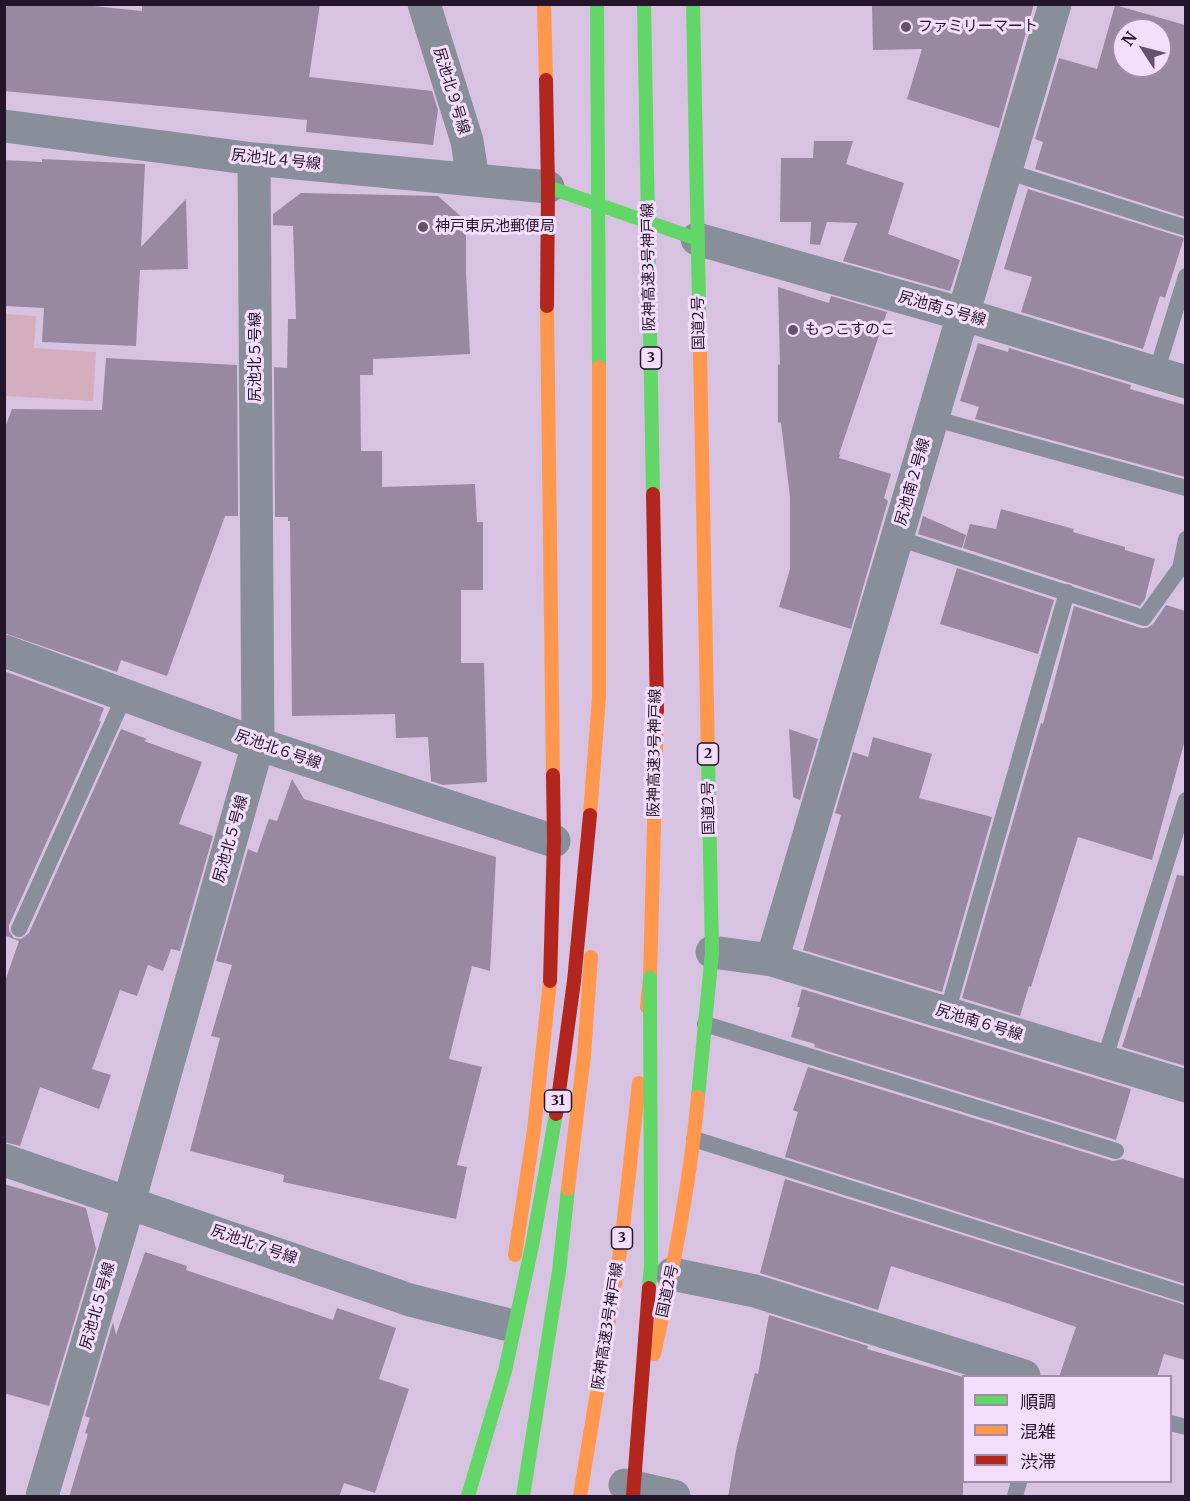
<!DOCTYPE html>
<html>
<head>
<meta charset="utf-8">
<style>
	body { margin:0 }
	#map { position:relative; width:1190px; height:1501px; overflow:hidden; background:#d8c2e2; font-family:Merriweather,"Noto Sans JP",serif }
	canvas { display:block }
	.frame { position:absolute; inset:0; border:6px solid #25152b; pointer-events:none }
	.legend { position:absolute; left:962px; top:1375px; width:210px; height:108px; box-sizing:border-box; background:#f3ddfc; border:2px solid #a18da8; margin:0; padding:8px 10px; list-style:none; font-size:18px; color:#25152b }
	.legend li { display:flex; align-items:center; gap:12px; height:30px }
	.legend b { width:30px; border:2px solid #a18da8 }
	.north { position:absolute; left:1112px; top:18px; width:60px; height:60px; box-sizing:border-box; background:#f3ddfc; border:2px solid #a18da8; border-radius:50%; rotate:306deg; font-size:16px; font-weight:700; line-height:24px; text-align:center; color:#25152b }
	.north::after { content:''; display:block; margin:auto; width:21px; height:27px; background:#64526b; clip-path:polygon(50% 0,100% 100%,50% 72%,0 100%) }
</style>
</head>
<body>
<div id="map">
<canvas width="1190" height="1501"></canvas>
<div class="frame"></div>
<ul class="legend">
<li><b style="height:8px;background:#63d668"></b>順調</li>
<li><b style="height:8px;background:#ff974d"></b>混雑</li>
<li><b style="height:8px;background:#b3261e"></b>渋滞</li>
</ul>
<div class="north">N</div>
</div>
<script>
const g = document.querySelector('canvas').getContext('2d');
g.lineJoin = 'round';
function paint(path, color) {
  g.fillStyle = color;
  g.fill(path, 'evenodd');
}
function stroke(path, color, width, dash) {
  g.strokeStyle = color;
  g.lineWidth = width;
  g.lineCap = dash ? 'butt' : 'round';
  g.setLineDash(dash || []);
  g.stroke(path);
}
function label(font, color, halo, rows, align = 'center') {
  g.font = font + ' Merriweather,"Noto Sans JP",serif';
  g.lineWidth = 6;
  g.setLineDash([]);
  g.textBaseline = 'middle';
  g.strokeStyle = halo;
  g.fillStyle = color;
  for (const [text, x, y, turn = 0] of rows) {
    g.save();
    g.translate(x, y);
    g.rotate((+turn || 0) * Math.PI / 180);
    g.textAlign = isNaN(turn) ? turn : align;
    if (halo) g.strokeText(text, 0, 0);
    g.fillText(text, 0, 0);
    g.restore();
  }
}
const green = new Path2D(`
	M4,314L36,316L34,348L96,352L93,401L5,396Z`);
const building = new Path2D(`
	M4,4H74L142,11V4H320L309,77L432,91L438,110L433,145L306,132L307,120L4,91Z
	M872,4H1034L999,128L907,99L922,49L873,50Z
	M1115,5L1185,25V217L1035,169L1043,142L1035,139L1059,58L1097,69ZM1124,30H1160V66H1124Z
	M814,141H853L846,164L904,183L888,234L960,260L950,291L843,261L857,223L827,222L820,245L810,244L811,222H780L781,158H813Z
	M42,159L145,164L141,247L186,199L188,269L140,270L136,346L42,342L44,308L4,306V160L42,162Z
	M1028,189L1184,238L1165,298L1160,296L1143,349L1021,312L1032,277L1004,269Z
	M301,193L438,196L466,221V272L470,354L373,359V375H360L361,451H382V487L475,484L477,522H483V590H461V663H484L487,782L443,785L431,781L428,737L396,738L395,714L292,716L290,521H288V517H275L274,367L287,368L288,319H296L293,226L273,225V214Z
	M778,287L829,303L831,296L887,312L839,454L840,455L839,458L891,474L884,498L888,501L851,629L779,607L790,569V497L781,423L778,422V364L780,365Z
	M978,343L1008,352L1009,348L1131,385L1130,389L1185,405V477L975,419L979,407L960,401Z
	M106,358L237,365L238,516H225L167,676L121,660L117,672L4,633V430L12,409L102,410Z
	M1001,509L1074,529L1073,532L1125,547V550L1155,559L1145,599L1140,606L963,548L970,524L996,529Z
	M923,516L966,535L962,548L918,534Z
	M957,568L1054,600L1038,654L940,624Z
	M1166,605L1185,611V740L1152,860L1078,837L1031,987L1029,986L1020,1016L962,998L1034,747L1041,723L1043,724L1074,606L1141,628H1147L1153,624Z
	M4,671L104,708L99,721L101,722L9,925V931L14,938L21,939L29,933L121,729L147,739L144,741L202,762L179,824L213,836L180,951L171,949L163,971L148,965L137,996L120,990L92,1069L111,1075L99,1109L40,1087L20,1146L4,1142V984L19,941L4,935Z
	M789,729L818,739L800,800L793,797Z
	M873,737L932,754L919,798L992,817L942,992L803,950L841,815L835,813L853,752L868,757Z
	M292,779L304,799L496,857L490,971L472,966L449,1059L482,1067L457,1165L467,1167L456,1219L283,1182L284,1175L190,1151L220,1038L211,1036L232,965L216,961L248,849L257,853L269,819L277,821Z
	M1177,875L1185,876V1066L1122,1047L1138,997L1140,998Z
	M802,989L1131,1089L1116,1140L814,1047L815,1044L791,1037L800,1007H797Z
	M808,1067L1113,1161L1123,1159L1185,1179V1284L785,1157L798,1112L793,1110Z
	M785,1179L1185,1305V1360L1164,1354L1157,1377H1059L1076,1327L1001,1301L891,1266L878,1310L760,1273Z
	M4,1184L86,1208L96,1249L49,1406L4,1393Z
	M145,1252L187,1266L186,1270L333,1320L337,1308L396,1328L379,1379L409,1389L375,1493L344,1483L339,1497H69L88,1434L85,1433L90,1418L85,1416L113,1322L116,1335Z
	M769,1315L868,1346L867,1349L963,1377V1497H728L736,1450L755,1373L758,1374Z`);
const lane = new Path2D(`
	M1006,171L1186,228
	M1156,373L1186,276
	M932,418L1186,488
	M897,538L1144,618L1180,568L1186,539
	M19,929L125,695
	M947,1013L1067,592
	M705,1024L1116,1151
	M1104,1061L1186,800
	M694,1139L1186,1295
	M1170,1423L1186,1427
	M1015,1496L1019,1482`);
const street = new Path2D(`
	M424,4L467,141L473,179
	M4,126L254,159L548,187
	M697,239L962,314L1186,382
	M4,651L258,744L554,841
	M712,952L772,960L1186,1086
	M772,960L1055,4
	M4,1160L410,1300L505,1324
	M672,1274L755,1291L1024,1376
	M625,1485L674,1496
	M42,1496L129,1202L258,744L254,159`);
const fast = new Path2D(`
	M693,4L700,353
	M548,187L697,239
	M698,1097L712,952L708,757
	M523,1496L559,1271L568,1189`);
const slow = new Path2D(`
	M544,4L546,80
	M547,306L553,775
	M700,353L708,757
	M647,1007L650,978L657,711
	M568,1189L584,1055L591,957
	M515,1255L534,1130L550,981
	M654,1354C673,1269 690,1184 698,1097
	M580,1496L621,1246L639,1083`);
const jam = new Path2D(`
	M546,80L548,187L547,306
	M550,981L554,841L553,775`);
const fastBridge = new Path2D(`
	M597,4L599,367
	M644,4L653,494
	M649,1288L651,1265L650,978
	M468,1496L505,1371L532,1246L556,1114`);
const slowBridge = new Path2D(`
	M590,815L599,697V367`);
const jamBridge = new Path2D(`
	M653,494L657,711
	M556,1114L574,981L590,815
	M633,1496L649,1288`);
const markers = [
	[906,27,6,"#64526b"],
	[423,227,6,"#64526b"],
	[793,330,6,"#64526b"]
];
const shields = [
	[651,358,21],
	[708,754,21],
	[558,1101,27],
	[622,1238,21]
];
const shieldNames = [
	["3",651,358],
	["2",708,754],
	["31",558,1101],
	["3",622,1238]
];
const poiNames = [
	["ファミリーマート",918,27],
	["神戸東尻池郵便局",435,227],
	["もっこすのこ",805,330]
];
const streetNames = [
	["尻池北９号線",451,91,73],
	["尻池北４号線",276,160,6],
	["阪神高速3号神戸線",649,267,-91],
	["尻池南５号線",942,309,16],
	["国道2号",699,323,-91],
	["尻池北５号線",256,357,-90],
	["尻池南２号線",913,482,-74],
	["尻池北６号線",278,750,19],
	["阪神高速3号神戸線",655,753,-89],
	["国道2号",709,808,-91],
	["尻池北５号線",231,839,-74],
	["尻池南６号線",979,1023,17],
	["尻池北７号線",254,1245,19],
	["国道2号",668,1291,-78],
	["尻池北５号線",98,1306,-74],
	["阪神高速3号神戸線",608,1326,-81]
];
paint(green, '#d4aebe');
paint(building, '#9988a1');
stroke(lane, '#888f9b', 16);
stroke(street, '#888f9b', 33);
stroke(fast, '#63d668', 14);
stroke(slow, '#ff974d', 14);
stroke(jam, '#b3261e', 14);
stroke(fastBridge, '#63d668', 14);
stroke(slowBridge, '#ff974d', 14);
stroke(jamBridge, '#b3261e', 14);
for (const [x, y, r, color] of markers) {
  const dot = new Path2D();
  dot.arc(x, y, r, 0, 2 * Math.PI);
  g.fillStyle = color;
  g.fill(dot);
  stroke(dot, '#f3ddfc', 2);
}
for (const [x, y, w] of shields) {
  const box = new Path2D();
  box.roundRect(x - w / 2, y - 11, w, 22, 4.5);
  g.fillStyle = '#f3ddfc';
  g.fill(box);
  stroke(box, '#25152b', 1.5);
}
label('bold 14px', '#25152b', null, shieldNames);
label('15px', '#25152b', '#f3ddfc', poiNames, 'left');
label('15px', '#25152b', '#f3ddfc', streetNames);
</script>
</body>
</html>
